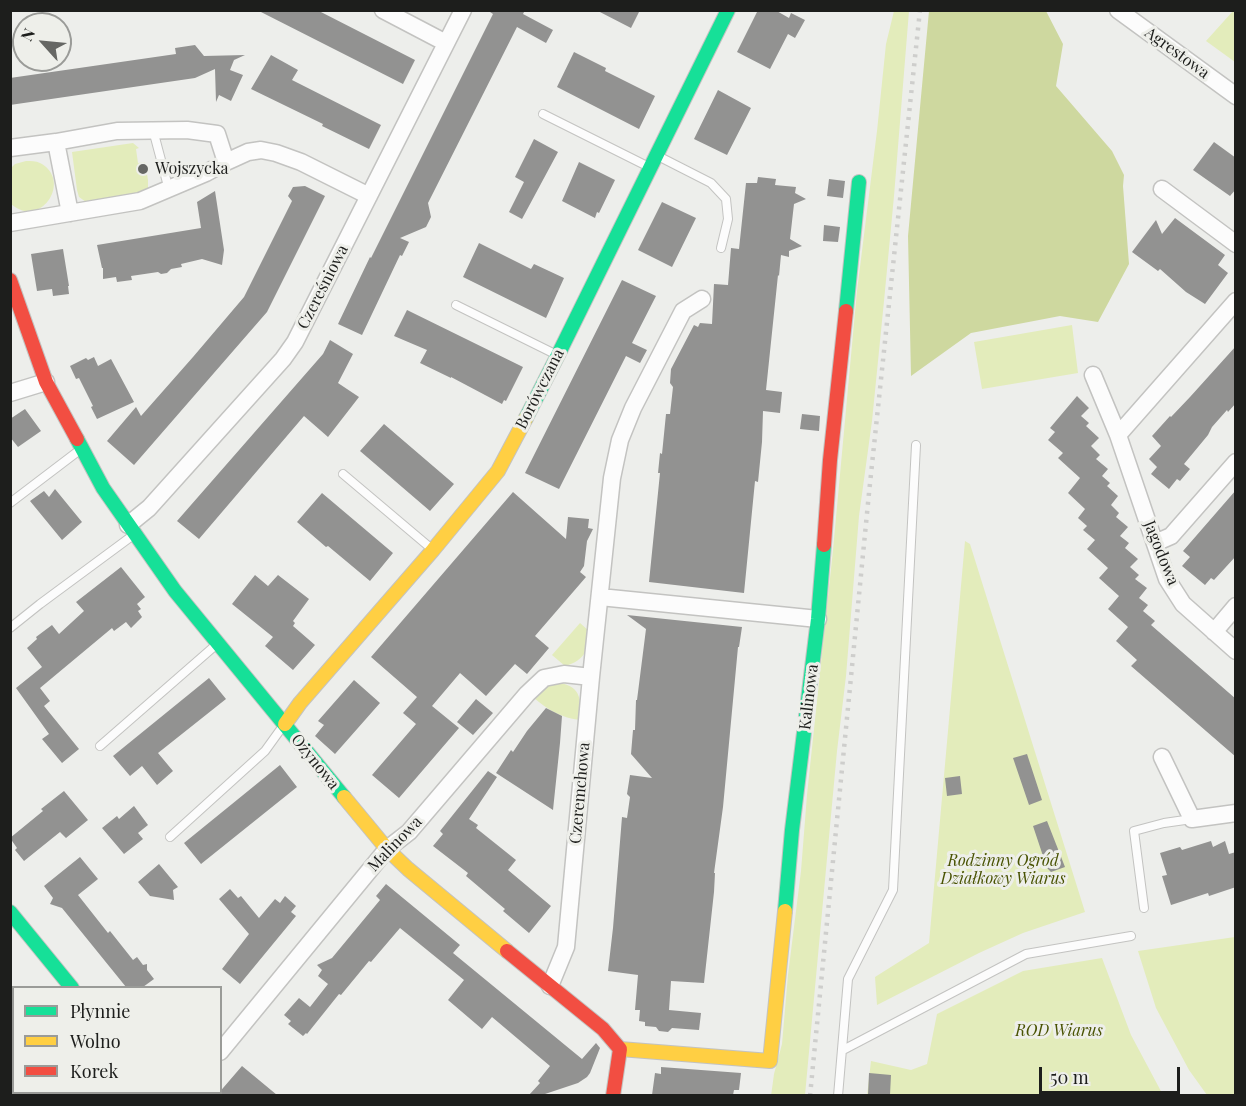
<!DOCTYPE html>
<html>
<head>
<meta charset="utf-8">
<style>
	body { margin:0 }
	#map { position:relative; width:1246px; height:1106px; overflow:hidden; background:#edeeeb; font-family:"Playfair Display",serif }
	canvas { display:block }
	.frame { position:absolute; inset:0; border:12px solid #1d1e1c; pointer-events:none }
	.legend { position:absolute; left:12px; top:986px; width:210px; height:108px; box-sizing:border-box; background:#eeefea; border:2px solid #9a9b98; margin:0; padding:8px 10px; list-style:none; font-size:18px; color:#1d1e1c }
	.legend li { display:flex; align-items:center; gap:12px; height:30px }
	.legend b { width:30px; border:2px solid #9a9b98 }
	.north { position:absolute; left:12px; top:12px; width:60px; height:60px; box-sizing:border-box; background:#eeefea; border:2px solid #9a9b98; border-radius:50%; rotate:297deg; font-size:16px; font-weight:700; line-height:24px; text-align:center; color:#1d1e1c }
	.north::after { content:''; display:block; margin:auto; width:21px; height:27px; background:#666764; clip-path:polygon(50% 0,100% 100%,50% 72%,0 100%) }
	.scale { position:absolute; left:1039px; top:1067px; width:141px; height:27px; box-sizing:border-box; border:3px solid #1d1e1c; border-top:0; padding-left:8px; font-size:18px; line-height:21px; white-space:nowrap; color:#1d1e1c; -webkit-text-stroke:4px #eeefea; paint-order:stroke }
</style>
</head>
<body>
<div id="map">
<canvas width="1246" height="1106"></canvas>
<div class="frame"></div>
<ul class="legend">
<li><b style="height:8px;background:#16e098"></b>Płynnie</li>
<li><b style="height:8px;background:#ffcf43"></b>Wolno</li>
<li><b style="height:8px;background:#f24e42"></b>Korek</li>
</ul>
<div class="north">N</div>
<div class="scale">50 m</div>
</div>
<script>
const g = document.querySelector('canvas').getContext('2d');
g.lineJoin = 'round';
function paint(path, color) {
  g.fillStyle = color;
  g.fill(path, 'evenodd');
}
function stroke(path, color, width, dash) {
  g.strokeStyle = color;
  g.lineWidth = width;
  g.lineCap = dash ? 'butt' : 'round';
  g.setLineDash(dash || []);
  g.stroke(path);
}
function label(font, color, halo, rows, align = 'center') {
  g.font = font + ' "Playfair Display",serif';
  g.lineWidth = 6;
  g.setLineDash([]);
  g.textBaseline = 'middle';
  g.strokeStyle = halo;
  g.fillStyle = color;
  for (const [text, x, y, turn = 0] of rows) {
    g.save();
    g.translate(x, y);
    g.rotate((+turn || 0) * Math.PI / 180);
    g.textAlign = isNaN(turn) ? turn : align;
    if (halo) g.strokeText(text, 0, 0);
    g.fillText(text, 0, 0);
    g.restore();
  }
}
const green = new Path2D(`
	M894,11H909L894,196L884,301L872,421L859,516L846,676L837,751L805,1095L771,1096L774,1074L782,1044L788,975L801,871L807,795L833,550L857,291L877,131L886,44Z
	M1233,11H1236L1235,62L1206,41Z
	M133,143L139,148L136,149L138,163L145,162L148,180V188L143,192L86,202L79,197L77,190L72,152Z
	M26,161C31,161 36,161 40,163C73,180 41,230 11,204V168L15,164Z
	M1072,325L1078,373L982,389L974,342Z
	M965,541L970,544L1085,912L1023,933L979,953L877,1005L875,977L929,943Z
	M580,623L589,631C590,649 584,661 565,666L552,655Z
	M560,683C582,687 581,701 580,720C562,718 548,710 534,698L546,686Z
	M1235,937V1095H1207L1189,1070L1156,1008L1138,951Z
	M1102,958L1131,1035L1163,1095L867,1096L871,1061L911,1070L927,1064L937,1014L1023,971Z`);
const forest = new Path2D(`
	M929,11H1046L1063,44L1056,86L1112,151L1124,175L1123,186L1129,264L1098,322L1060,316L971,333L911,376L908,236Z`);
const building = new Path2D(`
	M257,10H317L415,60L403,84Z
	M487,10H525L523,14L553,30L546,43L517,27L428,203L431,217L426,227L400,238L409,242L402,256L400,255L362,335L338,324L370,257L371,258L493,14Z
	M596,10H640L631,28Z
	M758,10H775L789,18L791,13L805,20L795,38L788,34L770,69L737,52Z
	M195,45L204,56L245,55L234,60L230,70L243,75L231,101L219,95L216,102L215,69L195,78L10,105V78L176,54L175,48Z
	M574,52L606,68L605,71L655,96L639,129L557,87Z
	M271,55L298,70L292,80L381,125L369,149L322,126L323,124L251,89Z
	M718,90L751,108L727,155L694,139Z
	M534,139L558,152L522,219L509,212L524,182L515,177Z
	M1214,142L1236,158V189L1230,196L1193,170Z
	M579,162L615,180L599,213L597,212L595,218L562,201Z
	M758,177L776,179L775,185L796,187L795,193L806,199L794,204L790,239L802,246L789,251V257L781,255L779,276L778,275L766,390L782,392L780,413L763,411L762,442L758,482L755,481L744,593L649,582L660,473H658L660,453L662,454L666,414H670L673,387L670,383L671,369L694,325L698,327L700,323L712,324L714,284L728,285L731,248L739,249L746,183H757Z
	M829,179L845,181L843,198L827,196Z
	M305,186L325,196L267,312L134,465L107,441L136,407L141,416L193,357L244,297L292,201L288,196L293,187Z
	M215,191L224,250L222,265L202,259L181,264L182,267L171,269L167,273L161,274L158,272L131,276L132,280L117,282L116,277L103,279V268H102L97,245L201,228L197,202Z
	M662,202L696,218L672,267L638,250Z
	M1175,218L1225,255L1218,265L1228,273L1205,304L1186,292L1160,269L1158,271L1132,252L1156,220L1162,234Z
	M824,225L840,227L838,242L823,241Z
	M479,243L531,269L534,264L564,278L546,318L463,277Z
	M63,249L69,286H68L69,294L53,296L52,289L37,291L31,254Z
	M622,280L656,296L632,343L647,350L640,363L626,356L559,489L525,473Z
	M407,310L523,367L506,401L504,400L502,404L451,377V378L420,363L427,350L394,336Z
	M330,340L353,354L338,383L359,397L328,437L304,416L199,539L177,521L323,354Z
	M1236,346V403L1228,412L1227,410L1212,427L1208,435L1184,464L1190,469L1180,481L1177,479L1169,489L1151,474L1157,467L1149,459L1161,446L1152,436L1170,416L1171,417L1190,397Z
	M94,357L98,366L111,359L134,402L97,419L91,407L93,406L79,378L76,379L70,366L86,358L88,360Z
	M1077,396L1089,408L1081,416L1089,423L1086,426L1099,438L1091,446L1100,455L1096,459L1108,469L1102,476L1110,483L1107,486L1118,496L1111,505L1119,513L1116,517L1128,527L1120,536L1129,543L1125,548L1138,559L1130,567L1139,575L1135,579L1147,588L1139,598L1148,605L1143,611L1155,621L1151,625L1236,699V757L1131,666L1137,660L1116,641L1128,627L1108,609L1119,596L1099,578L1108,568L1087,549L1095,540L1083,530L1087,526L1078,518L1085,509L1068,493L1080,478L1058,458L1063,453L1048,440L1055,432L1050,428Z
	M25,409L41,431L18,447L10,437V419Z
	M802,414L820,416L819,431L800,429Z
	M384,424L454,484L430,511L360,451Z
	M55,489L82,522L62,540L30,501L44,491L49,497Z
	M1236,490V556L1214,580L1211,578L1205,585L1182,566L1190,557L1183,551Z
	M513,492L566,539L568,517L589,519L588,528L593,529L587,541L584,566L580,572L586,577L535,636L549,648L527,674L515,664L486,696L460,673L432,706L459,728L399,798L372,775L416,724L403,713L417,697L371,657Z
	M322,493L393,553L370,581L328,546L326,547L297,522Z
	M121,567L145,597L137,604L141,609L138,611L142,617L131,628L126,622L114,631L112,628L40,688L50,701L44,706L79,749L62,763L42,739L49,734L16,688L42,667L27,648L37,639L36,637L52,625L59,634L84,611L76,602Z
	M255,575L268,586L278,575L309,599L293,621L295,623L293,626L315,645L293,670L265,646L273,637L232,604Z
	M627,615L742,627L739,647H738L723,807L714,873H715L714,892L704,983L671,981L669,1010L701,1013L699,1030L672,1028L668,1032L659,1031L656,1027L645,1026V1022L639,1021L640,1010H635L638,975L608,971L613,928L622,817L627,818L630,797L627,794L630,775L652,778L631,754L633,730H635L636,700H637L646,629Z
	M209,678L226,699L158,753L173,771L157,785L142,766L130,776L113,756Z
	M354,680L380,703L335,754L315,736L324,725L318,721Z
	M476,699L493,713L473,735L457,722Z
	M546,708L562,716L560,743L553,810L496,773L511,750L513,752L527,731Z
	M1027,754L1042,800L1029,805L1013,758Z
	M280,765L297,787L201,864L184,843Z
	M488,771L497,777L469,819L478,825L476,828L516,860L508,870L551,906L529,933L503,911L505,909L466,876L468,873L433,846L443,834L440,831Z
	M960,776L962,794L947,796L945,778Z
	M64,791L88,820L66,838L60,832L24,861L15,850L17,848L10,838L43,811L41,809Z
	M134,806L148,825L138,833L143,839L124,854L102,828L117,816L119,819Z
	M1047,821L1065,867L1051,872L1047,868L1033,826Z
	M1211,841L1213,847L1225,841L1229,854L1236,852V887L1209,896L1208,893L1171,905L1162,876L1167,875L1160,853L1180,847L1182,850Z
	M80,857L98,879L78,895L108,933L110,931L133,960L137,957L143,965L147,964V970L154,979L143,987H126L62,908L50,904L53,898L44,886Z
	M159,864L178,887L173,890L174,900L150,896L138,882Z
	M386,884L460,945L453,953L582,1059L596,1043L600,1048L590,1073L587,1077L578,1083L542,1095H529L540,1083L538,1081L550,1066L492,1017L482,1029L448,1000L464,980L400,928L371,962L369,961L341,995L339,994L307,1034L306,1033L303,1036L288,1024L291,1021L284,1015L299,998L310,1007L328,984L318,976L322,970L317,965L332,958L380,900L376,896Z
	M230,889L238,898L241,896L259,918L275,899L280,903L285,896L296,906L291,912L296,916L240,984L222,969L249,934L219,899Z
	M242,1066L277,1095H217Z
	M661,1067L741,1073L739,1090H734L733,1095H652L655,1073L661,1074Z
	M869,1073L891,1075L890,1095H868Z`);
const lane = new Path2D(`
	M543,114L649,167
	M153,130L169,190
	M658,156L711,183L726,199L728,219L721,248
	M456,305L557,355
	M343,474L433,550
	M10,503L81,449
	M10,628L40,604L132,536
	M100,746L217,644
	M170,837L265,751L283,726
	M1144,908L1134,831L1164,823L1192,819
	M843,1050L1026,954L1131,936
	M838,1096L848,979L893,890L916,445`);
const street = new Path2D(`
	M383,10L446,43
	M1118,10L1236,96
	M56,142L70,213
	M10,148L56,142L117,131L187,130L217,134L226,162
	M1162,189L1236,244
	M10,223L140,201L206,173L226,162L248,152L261,150L276,153L301,162L369,196
	M1093,375L1118,435L1167,579L1183,604L1236,651
	M10,393L46,382
	M1118,435L1236,301
	M128,525L149,508L283,359L295,342L463,10
	M1155,543L1171,536L1236,462
	M600,597L818,619
	M1214,632L1236,606
	M1162,757L1192,819L1236,813
	M550,986L566,947L591,677L612,478L620,440L633,408L683,311L702,299
	M220,1052L387,849L409,832L527,694L544,678L564,674L591,677
	M185,1096L187,1092`);
const fast = new Path2D(`
	M846,311L859,182
	M526,418L558,355L728,10
	M77,439L103,488L175,591L344,797
	M785,911L792,830L818,619L824,545
	M10,912L72,988
	M157,1092L160,1096`);
const slow = new Path2D(`
	M285,724L300,703L433,550L498,471L526,418
	M344,797L387,849L408,869L507,951
	M620,1049L770,1061L785,911`);
const jam = new Path2D(`
	M10,280L46,382L77,439
	M824,545L830,460L846,311
	M507,951L603,1029L620,1049L613,1096`);
const rail = new Path2D(`
	M810,1096L869,493L920,10`);
const markers = [
	[143,169,6,"#666764"]
];
const streetNames = [
	["Agrestowa",1177,53,36],
	["Czereśniowa",323,287,-63],
	["Borówczana",540,389,-63],
	["Jagodowa",1161,553,68],
	["Kalinowa",809,697,-83],
	["Ożynowa",315,762,51],
	["Czeremchowa",580,793,-85],
	["Malinowa",395,844,-46]
];
const poiNames = [
	["Wojszycka",155,169]
];
const parkNames = [
	["Rodzinny Ogród",1003,861],
	["Działkowy Wiarus",1003,879],
	["ROD Wiarus",1059,1031]
];
paint(green, '#e3ecbb');
paint(forest, '#ced89f');
paint(building, '#929291');
stroke(lane, '#c3c3c1', 10);
stroke(street, '#c3c3c1', 19);
stroke(fast, '#c3c3c1', 16);
stroke(slow, '#c3c3c1', 16);
stroke(jam, '#c3c3c1', 16);
stroke(lane, '#fcfcfc', 8);
stroke(street, '#fcfcfc', 16);
stroke(fast, '#16e098', 14);
stroke(slow, '#ffcf43', 14);
stroke(jam, '#f24e42', 14);
stroke(rail, '#cececc', 4.5, [3, 6]);
for (const [x, y, r, color] of markers) {
  const dot = new Path2D();
  dot.arc(x, y, r, 0, 2 * Math.PI);
  g.fillStyle = color;
  g.fill(dot);
  stroke(dot, '#eeefea', 2);
}
label('16px', '#1d1e1c', '#eeefea', streetNames);
label('16px', '#1d1e1c', '#eeefea', poiNames, 'left');
label('italic 16px', '#495303', '#eeefea', parkNames);
</script>
</body>
</html>
